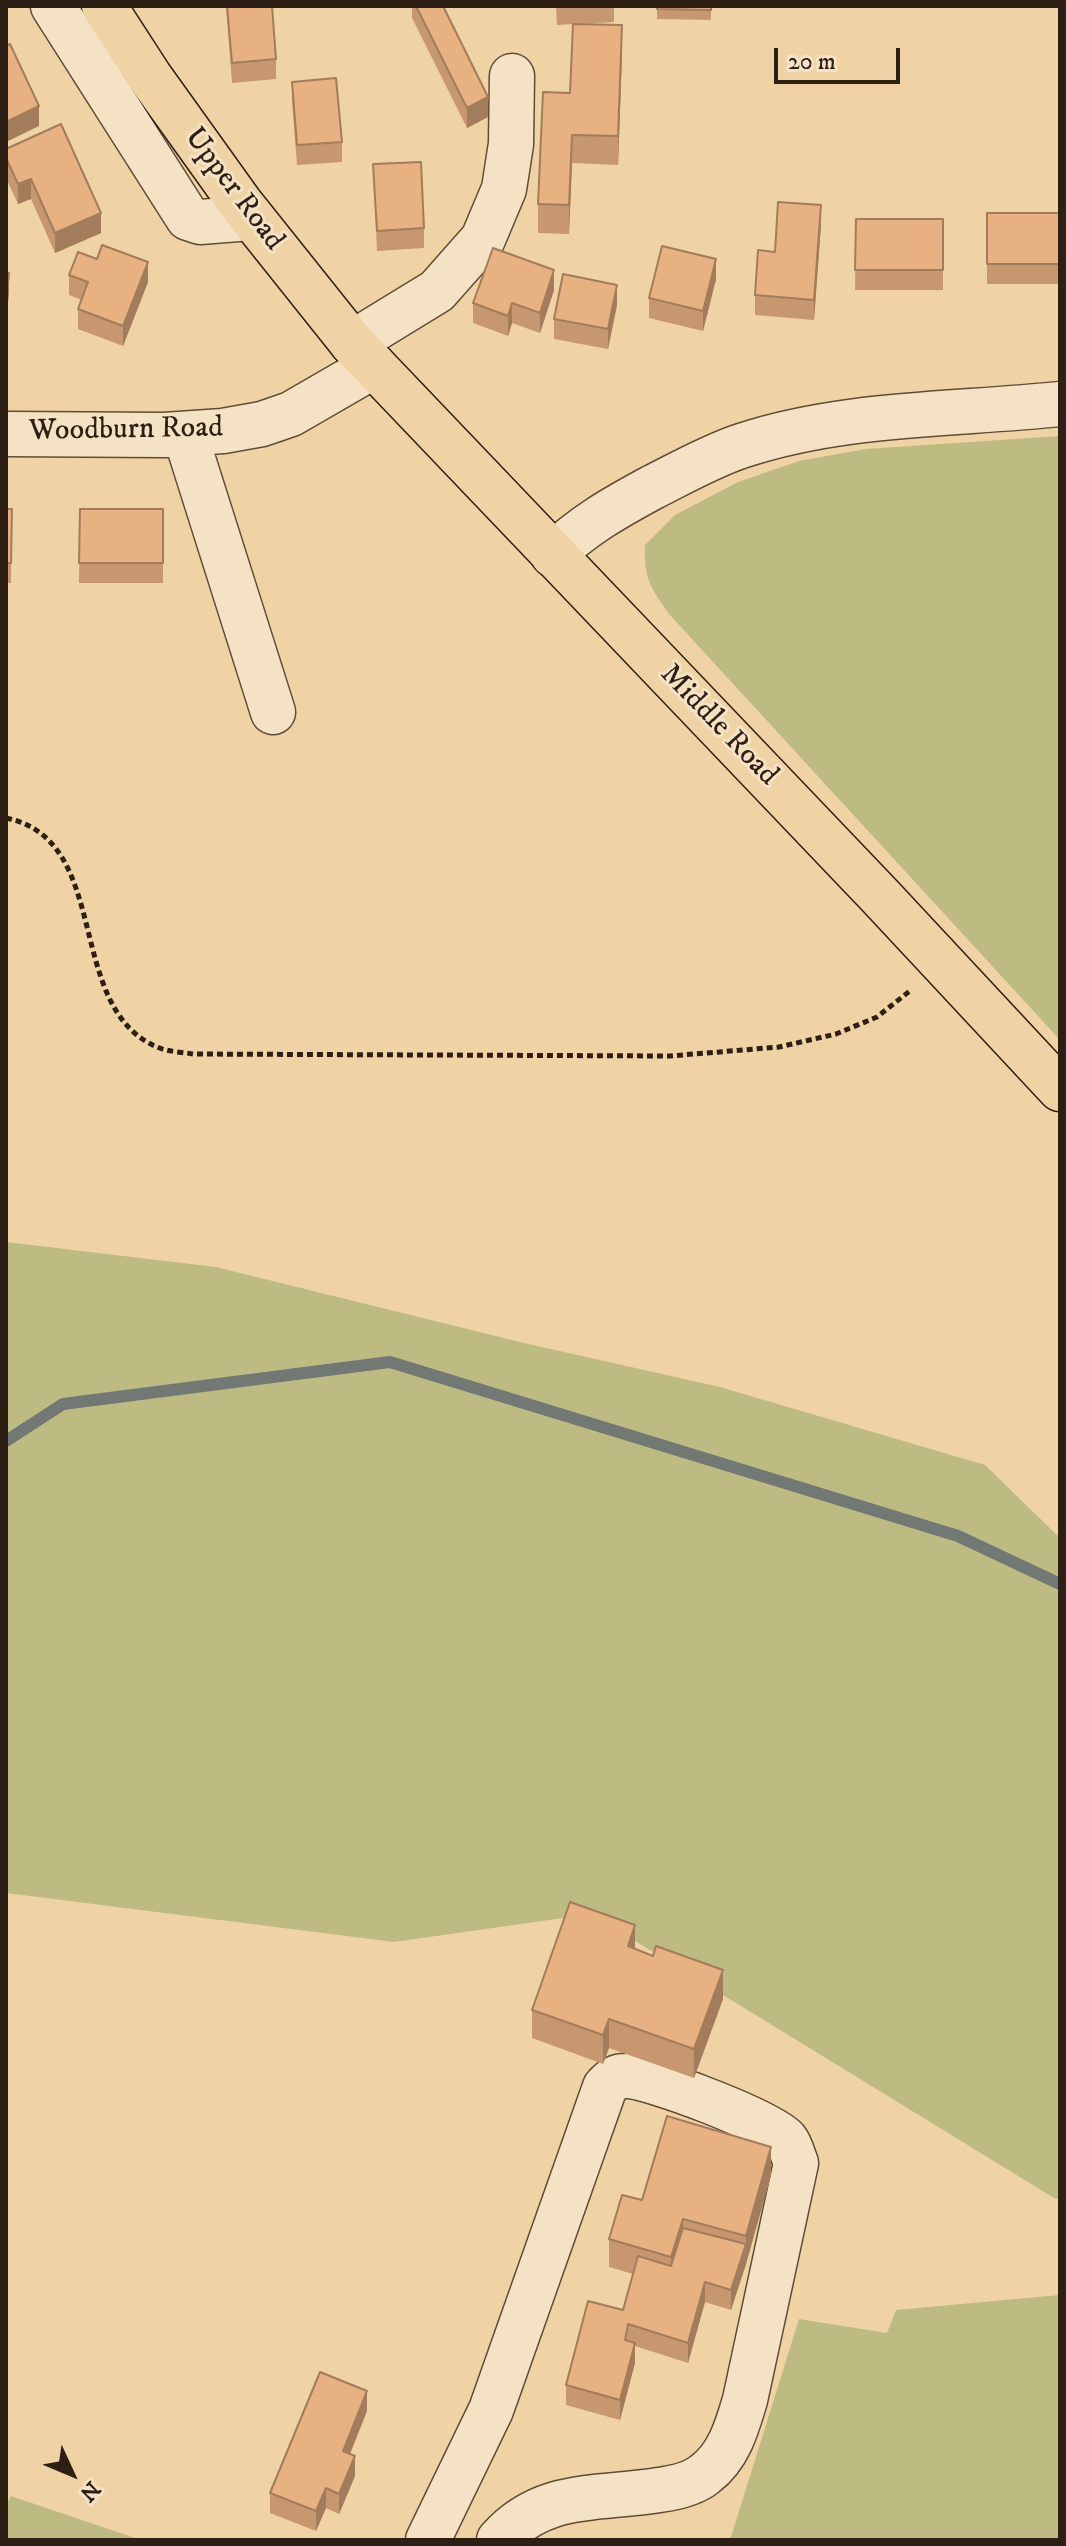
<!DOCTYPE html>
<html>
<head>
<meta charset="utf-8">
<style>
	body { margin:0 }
	#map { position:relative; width:1066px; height:2546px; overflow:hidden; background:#efd3a4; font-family:"IM FELL DW Pica",serif }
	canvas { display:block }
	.frame { position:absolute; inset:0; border:8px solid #2e1f14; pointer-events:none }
	.north { position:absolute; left:32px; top:2434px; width:80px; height:80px; -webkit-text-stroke:6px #f5e2c4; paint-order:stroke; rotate:134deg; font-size:22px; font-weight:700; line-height:32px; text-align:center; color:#2e1f14 }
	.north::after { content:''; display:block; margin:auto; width:28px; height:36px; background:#2e1f14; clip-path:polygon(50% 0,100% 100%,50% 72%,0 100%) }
	.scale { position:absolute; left:774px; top:48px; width:126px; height:36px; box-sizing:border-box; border:4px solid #2e1f14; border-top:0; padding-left:10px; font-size:24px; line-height:28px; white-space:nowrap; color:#2e1f14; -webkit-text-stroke:6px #f5e2c4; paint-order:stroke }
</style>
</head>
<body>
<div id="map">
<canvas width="1066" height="2546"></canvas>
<div class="frame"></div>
<div class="north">N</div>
<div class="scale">20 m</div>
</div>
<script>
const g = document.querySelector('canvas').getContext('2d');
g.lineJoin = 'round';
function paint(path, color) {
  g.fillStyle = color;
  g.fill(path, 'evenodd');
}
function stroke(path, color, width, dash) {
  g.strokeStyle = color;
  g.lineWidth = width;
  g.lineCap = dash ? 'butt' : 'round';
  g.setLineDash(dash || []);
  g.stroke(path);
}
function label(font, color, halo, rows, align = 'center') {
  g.font = font + ' "IM FELL DW Pica",serif';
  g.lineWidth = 6;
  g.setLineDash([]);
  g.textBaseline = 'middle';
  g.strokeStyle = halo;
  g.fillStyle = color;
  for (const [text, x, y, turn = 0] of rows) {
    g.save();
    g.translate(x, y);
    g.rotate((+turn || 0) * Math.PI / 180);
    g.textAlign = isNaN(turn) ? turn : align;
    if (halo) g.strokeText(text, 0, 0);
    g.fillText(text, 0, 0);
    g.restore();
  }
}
const green = new Path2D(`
	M1060,436V1040L669,614C650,586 644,580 645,545L675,515L738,482L799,461L866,449Z
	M6,1242L216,1267L524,1343L720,1387L985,1465L1060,1538V2199L1054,2198L591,1914L394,1942L6,1893Z
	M1060,2295V2540H730L799,2319L887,2333L896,2310Z
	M11,2496L141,2540H6V2504Z`);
const stream = new Path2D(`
	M6,1441L63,1404L390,1362L958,1536L1060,1584`);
const path = new Path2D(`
	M6,818C114,840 63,1007 157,1047C168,1052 182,1052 193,1054L670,1056L779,1047L836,1034L877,1017L911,990`);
const minor = new Path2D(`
	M53,6L188,218L200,222L251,218
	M352,343L437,291L483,239L504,189L511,144L512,76
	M6,434L164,435L223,431L262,424L291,414L374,366
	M185,434L273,712
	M553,555C582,526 616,507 653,487C681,473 711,456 741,446C843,412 954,415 1060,404
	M428,2540L491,2410L605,2087C612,2080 615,2076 626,2076C648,2075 773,2123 786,2140C791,2146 793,2156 796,2163L745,2400C737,2427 729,2456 705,2474C693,2484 674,2488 659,2490C599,2500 543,2490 499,2540`);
const major = new Path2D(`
	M104,6L150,77L241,204L352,343L880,896L1060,1089`);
const wall = new Path2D(`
	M226,6L276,59V79L232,83Z
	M412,6H416L488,117L467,128L412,18Z
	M556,6H614V22L580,24L622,54L618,165L572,163L569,234L538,233V204L570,93L573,24L557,25Z
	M657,6H711V20L657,19Z
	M292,82L342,142V162L297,165L292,102Z
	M6,149L101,233L55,253L31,199L18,204L6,178Z
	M373,164L424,228V248L377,251Z
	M987,213H1060V284H987Z
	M856,219H943V290H855Z
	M821,225L814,320L755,315V295L775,252Z
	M69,275L148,282L123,346L78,329V309L82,300L69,295Z
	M716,279L703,331L649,318V298Z
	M554,290L540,333L512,323L508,336L473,323V303Z
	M617,305L608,349L554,339V319Z
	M6,509H12L11,583H6Z
	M80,509H163V583H79Z
	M635,1949L723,1999L694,2078L609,2048L603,2064L532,2038V2010Z
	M771,2175L746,2264L731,2310L705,2302L688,2363L635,2346V2363L620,2420L566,2405V2385L623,2310L633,2274L609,2267V2239L642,2200Z
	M367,2411L350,2454L355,2476L339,2514L326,2508L316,2531L270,2513V2493Z`);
const shadedWall = new Path2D(`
	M622,25V54L618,165V136Z
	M488,97V117L467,128V108Z
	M39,106V126L6,142V122Z
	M572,135V163L569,234V205Z
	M31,179V199L18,204V184Z
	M821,205V225L814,320V300Z
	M101,213V233L55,253V233Z
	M716,259V279L703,331V311Z
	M148,262V282L123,346V326Z
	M554,270V290L540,333V313Z
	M9,273V293L6,325V305Z
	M617,285V305L608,349V329Z
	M512,303V323L508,336V316Z
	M635,1925V1954L628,1946Z
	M723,1970V1999L694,2078V2049Z
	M609,2019V2048L603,2064V2035Z
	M771,2147V2175L746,2264L731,2310V2290L746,2244V2236Z
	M683,2219V2248L671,2286V2257Z
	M705,2282V2302L688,2363V2343Z
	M635,2343V2363L620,2420V2400Z
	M367,2391V2411L343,2471V2451Z
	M355,2456V2476L339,2514V2494Z
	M326,2488V2508L316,2531V2511Z`);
const building = new Path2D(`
	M227,6H272L276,59L232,63Z
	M416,6H443L488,97L467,108Z
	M657,6H711V10L657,9Z
	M573,24L622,25L618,136L572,135L569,205L538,204L543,92L570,93Z
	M10,44L39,106L6,122V46Z
	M336,78L342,142L297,145L292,82Z
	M61,124L101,213L55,233L31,179L18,184L6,158V149Z
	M421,162L424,228L377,231L373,164Z
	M778,202L821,205L814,300L755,295L758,250L775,252Z
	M987,213H1060V264H987Z
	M856,219H943V270H855Z
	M102,245L148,262L123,326L78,309L88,282L69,275L78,252L97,259Z
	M662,246L716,259L703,311L649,298Z
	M493,248L554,270L540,313L512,303L508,316L473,303Z
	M6,273H9L6,305Z
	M563,274L617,285L608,329L554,319Z
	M6,509H12L11,563H6Z
	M80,509H163V563H79Z
	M570,1902L635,1925L628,1946L653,1956L656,1946L723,1970L694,2049L609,2019L603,2035L532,2010Z
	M667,2116L771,2147L746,2236L683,2219L671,2257L609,2239L622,2195L642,2200Z
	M683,2228L746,2244L731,2290L705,2282L688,2343L628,2324L625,2340L635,2343L620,2400L566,2385L588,2301L623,2310L638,2256L671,2266Z
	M320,2372L367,2391L343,2451L355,2456L339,2494L326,2488L316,2511L270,2493Z`);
const streetNames = [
	["Upper Road",233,190,53],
	["Woodburn Road",126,431,-1],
	["Middle Road",718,726,46]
];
paint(green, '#bebb82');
stroke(stream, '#727873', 12);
stroke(minor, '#5e4c38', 47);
stroke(major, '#2e1f14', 47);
stroke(path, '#2e1f14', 5, [6, 4]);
stroke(minor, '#f5e2c4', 44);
stroke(major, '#efd3a4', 44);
paint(wall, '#c79870');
paint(shadedWall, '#a27c5b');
paint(building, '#e7b182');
stroke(building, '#a27c5b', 2);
label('30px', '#2e1f14', '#f5e2c4', streetNames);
</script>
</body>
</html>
